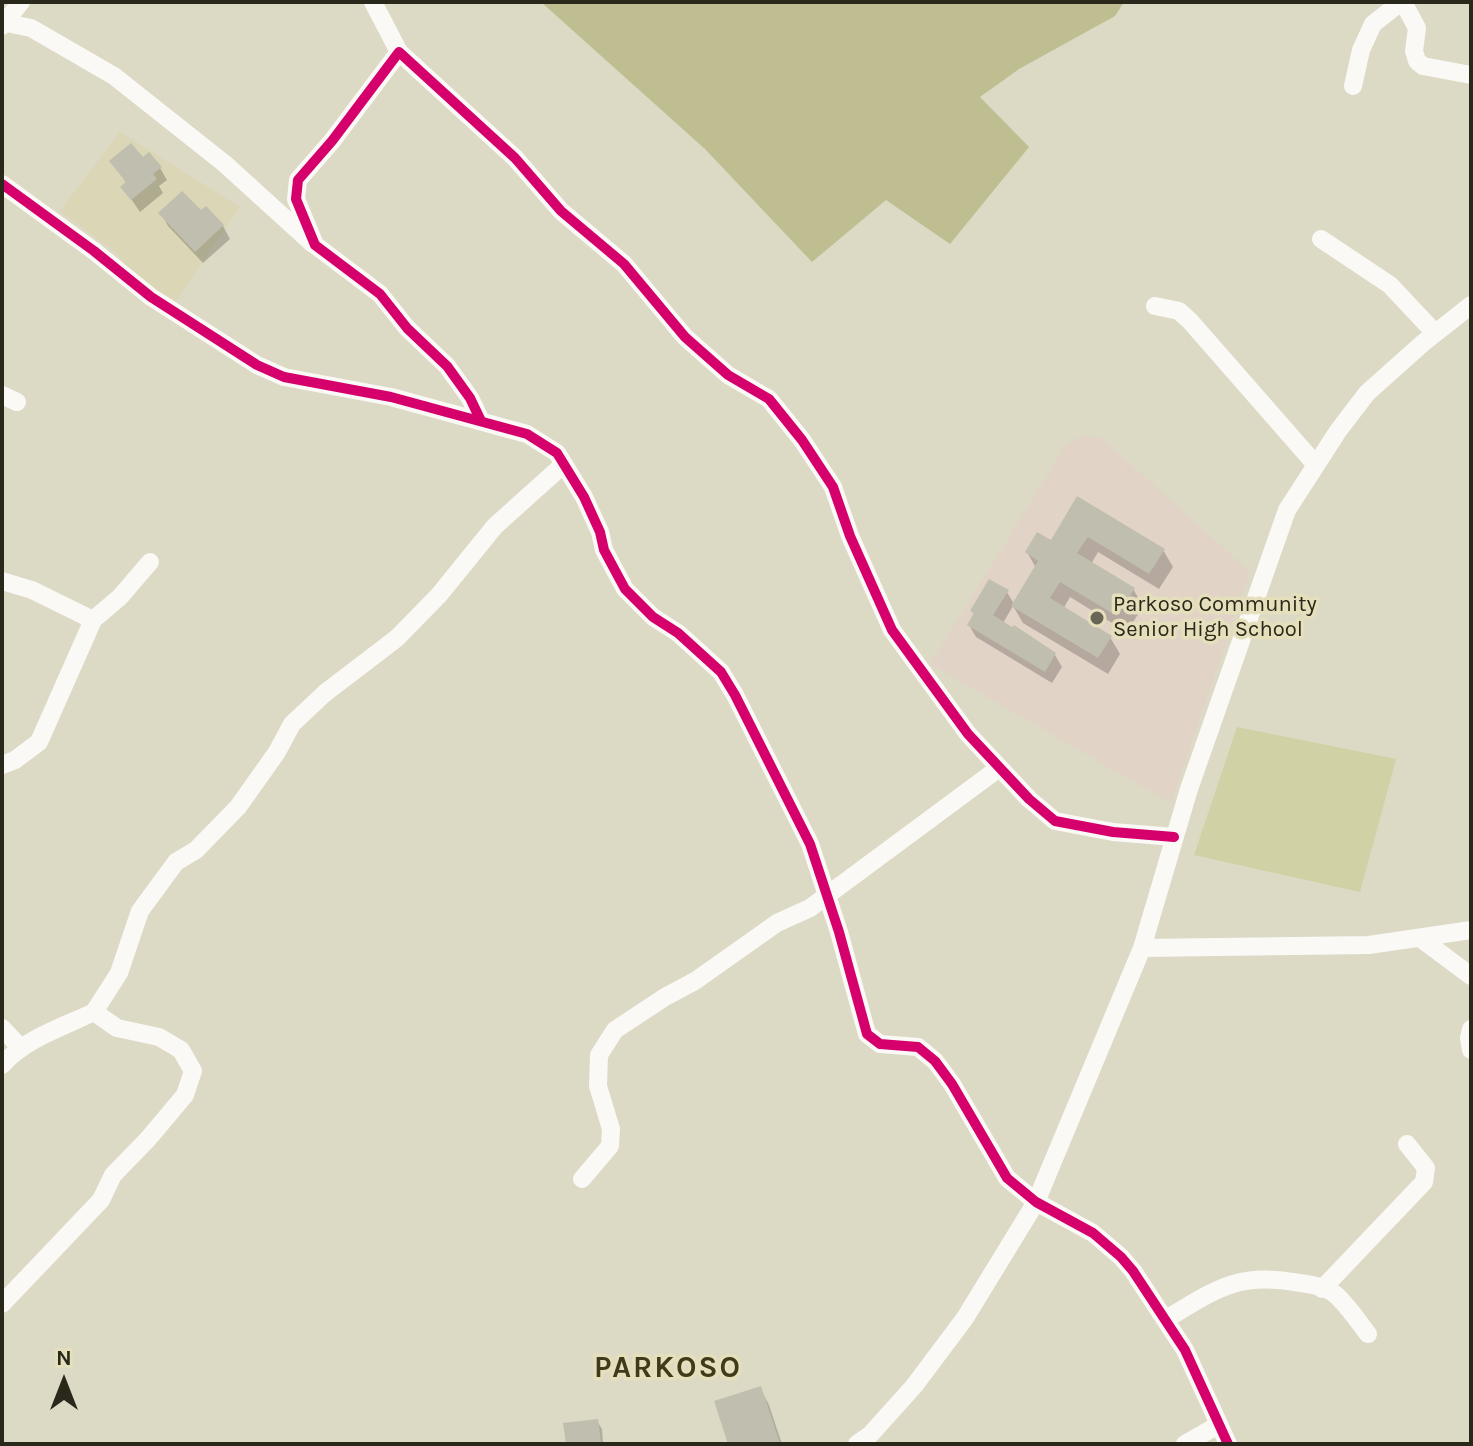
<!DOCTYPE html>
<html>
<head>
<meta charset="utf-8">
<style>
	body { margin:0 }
	#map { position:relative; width:1473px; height:1446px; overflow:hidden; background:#dcd9c5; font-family:Karla,sans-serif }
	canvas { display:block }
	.frame { position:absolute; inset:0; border:4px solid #2a281a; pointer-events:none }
	.north { position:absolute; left:24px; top:1342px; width:80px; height:80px; -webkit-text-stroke:6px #e5dfbc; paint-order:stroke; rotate:0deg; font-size:22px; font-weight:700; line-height:32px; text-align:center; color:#2a281a }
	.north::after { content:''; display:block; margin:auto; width:28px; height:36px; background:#2a281a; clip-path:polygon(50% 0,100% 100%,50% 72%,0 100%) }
</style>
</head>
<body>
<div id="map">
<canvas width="1473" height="1446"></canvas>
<div class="frame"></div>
<div class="north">N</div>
</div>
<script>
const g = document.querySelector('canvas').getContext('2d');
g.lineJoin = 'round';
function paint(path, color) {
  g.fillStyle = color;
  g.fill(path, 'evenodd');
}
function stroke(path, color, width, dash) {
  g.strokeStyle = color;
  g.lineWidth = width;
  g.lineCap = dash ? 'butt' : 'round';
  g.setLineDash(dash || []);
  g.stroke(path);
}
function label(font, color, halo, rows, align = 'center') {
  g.font = font + ' Karla,sans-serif';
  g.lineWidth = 7;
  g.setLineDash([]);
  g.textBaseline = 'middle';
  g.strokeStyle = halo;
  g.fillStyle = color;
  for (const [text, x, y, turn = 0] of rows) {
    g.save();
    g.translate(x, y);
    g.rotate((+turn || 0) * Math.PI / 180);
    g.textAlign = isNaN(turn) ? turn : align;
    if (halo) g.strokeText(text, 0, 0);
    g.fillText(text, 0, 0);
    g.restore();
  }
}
const built = new Path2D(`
	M120,132L240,207L176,301L137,279L114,251L60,211Z`);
const education = new Path2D(`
	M1082,435L1103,439L1250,572L1171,803L930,664L1065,447Z`);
const green = new Path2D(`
	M1237,727L1396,759L1360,892L1194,855Z`);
const forest = new Path2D(`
	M541,2H1124L1115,16L1019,69L980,97L1029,147L950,244L886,200L812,262L705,149Z`);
const shadow = new Path2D(`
	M142,160L160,168L167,180L159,186L163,193L140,212L123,187L127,184L112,161Z
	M206,208L223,226L230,239L203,263L168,226L161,213H201Z
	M1078,499L1163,550L1173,567L1159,589L1098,552L1091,564L1133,589L1143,606L1127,632L1070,597L1063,609L1110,637L1120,654L1108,674L1023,623L1013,606L1003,623L1055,655L1062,667L1052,683L976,637L969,625L975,616L972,611L1007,592L1014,604L1036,568L1027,552L1051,543Z
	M760,1388L769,1405L782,1444H730Z
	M597,1421L602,1429L603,1444H568Z`);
const building = new Path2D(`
	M131,143L143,157L149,152L162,167L153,174L157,179L131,200L120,187L126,182L109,161Z
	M182,191L201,210L206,206L224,225L195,252L158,213Z
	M1077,496L1165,549L1149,574L1088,537L1077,553L1135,588L1117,616L1060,582L1050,598L1112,636L1098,658L1011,606L1038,561L1025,552L1037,532L1051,540Z
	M989,579L1009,590L993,615L1012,627L1014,625L1056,653L1045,672L967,625L974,613L970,611Z
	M761,1386L780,1444H728L714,1401Z
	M598,1419L601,1444H566L563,1423Z`);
const minor = new Path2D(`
	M373,2L399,52
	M1403,2L1417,28L1414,51L1417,61L1423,66L1471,75
	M2,22L31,28L114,76L225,164L313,244
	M2,26L21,2
	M1353,86L1361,50L1373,24L1401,2
	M2,184L94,251L151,297L257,365L284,377L391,397L527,434L557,453L584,497L600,532L604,550L625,589L653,617L678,633L721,672L735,695L810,844L839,932L867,1034L880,1044L918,1047L935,1061L952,1084L1007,1178L1036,1202L1093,1233L1121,1257L1133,1271L1185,1350L1228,1444
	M1321,239L1390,285L1435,333
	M1155,306L1179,311L1190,321L1316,465
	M2,395L17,402
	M481,421L470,398L447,366L407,328L380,294L315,245L296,199L298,180L332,141L399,52L515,158L561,211L624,264L685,337L728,375L769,399L802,440L833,487L850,536L892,630L968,734L1029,799L1055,821L1113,832L1174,837
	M2,581L32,590L93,620
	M2,765L15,760L39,742L93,620L120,597L150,562
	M1420,938L1471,976
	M1142,948L1369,945L1471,930
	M2,1028L21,1048
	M1471,1029L1469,1038L1471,1050
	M2,1065C26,1038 63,1027 94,1012
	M582,1179L610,1146L611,1129L598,1086L599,1055L615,1030L665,997L695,981L777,923L810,908L999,768
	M1322,1289L1424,1182L1426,1168L1407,1144
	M2,1304L101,1200L113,1175L148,1139L185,1095L193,1071L181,1050L159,1037L117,1028L94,1012L119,973L140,911L176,862L196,850L238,807L277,752L292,724L325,693L397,638L439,595L495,526L564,464
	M1166,1319C1214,1291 1236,1272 1294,1282C1308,1284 1325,1286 1336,1295C1348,1306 1358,1321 1368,1334
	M857,1444L870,1435L914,1386L965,1318L1036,1202L1142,948L1189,789L1287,510L1338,431L1367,393L1423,343L1471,305
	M1185,1444L1218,1425`);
const cycleway = new Path2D(`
	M2,184L94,251L151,297L257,365L284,377L391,397L527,434L557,453L584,497L600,532L604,550L625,589L653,617L678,633L721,672L735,695L810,844L839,932L867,1034L880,1044L918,1047L935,1061L952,1084L1007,1178L1036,1202L1093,1233L1121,1257L1133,1271L1185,1350L1228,1444
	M481,421L470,398L447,366L407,328L380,294L315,245L296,199L298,180L332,141L399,52L515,158L561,211L624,264L685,337L728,375L769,399L802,440L833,487L850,536L892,630L968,734L1029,799L1055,821L1113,832L1174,837`);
const markers = [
	[1097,618,8,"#686656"]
];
const poiNames = [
	["Parkoso Community",1113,605],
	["Senior High School",1113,630]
];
const districtNames = [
	["PARKOSO",668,1368]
];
paint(built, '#dbd6b6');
paint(education, '#e2d3c7');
paint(green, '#d0d1a5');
paint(forest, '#bebe91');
paint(shadow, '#0003');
paint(building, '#c0beae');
stroke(minor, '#faf9f6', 18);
stroke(cycleway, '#d6006c', 10);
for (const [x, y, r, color] of markers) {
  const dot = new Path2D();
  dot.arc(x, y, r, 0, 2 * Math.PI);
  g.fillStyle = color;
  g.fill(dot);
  stroke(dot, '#e5dfbc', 3);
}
label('22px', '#2a281a', '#e5dfbc', poiNames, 'left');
g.letterSpacing = '2px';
label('bold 30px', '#3f3a1b', '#e5dfbc', districtNames);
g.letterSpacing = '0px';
</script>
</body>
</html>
